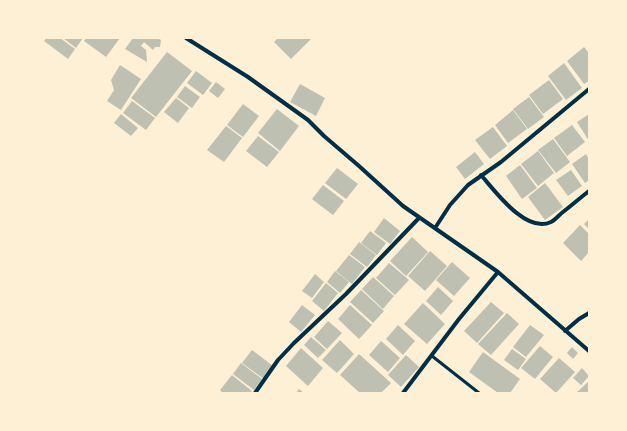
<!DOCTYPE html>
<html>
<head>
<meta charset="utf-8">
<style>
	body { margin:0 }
	#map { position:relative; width:627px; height:431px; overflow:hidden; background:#fdf0d5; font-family:"Open Sans",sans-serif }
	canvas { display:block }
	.frame { position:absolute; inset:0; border:39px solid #fdf0d5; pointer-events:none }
</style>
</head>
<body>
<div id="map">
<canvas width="627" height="431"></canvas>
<div class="frame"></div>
</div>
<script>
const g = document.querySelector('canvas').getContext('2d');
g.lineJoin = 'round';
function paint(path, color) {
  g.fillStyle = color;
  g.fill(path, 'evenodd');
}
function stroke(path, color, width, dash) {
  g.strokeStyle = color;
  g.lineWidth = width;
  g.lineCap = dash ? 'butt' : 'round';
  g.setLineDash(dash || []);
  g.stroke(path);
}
const building = new Path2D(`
	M46,38H60L75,49L68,59L44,41Z
	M63,38H83L76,48Z
	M86,38H120L106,57L84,41Z
	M133,38H157L161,40L160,47H155L153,50L144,42L141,46L146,50L147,62L125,49Z
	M278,38H312L291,59L274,42Z
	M584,47L589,53V81L584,84L567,61Z
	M167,52L192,71L156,117L131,98Z
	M564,63L582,88L566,100L548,76Z
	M120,65L141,79L121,110L107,101L114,90L111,80Z
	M196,71L212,83L203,95L187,83Z
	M549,80L563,99L543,114L529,95Z
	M216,82L225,89L218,98L209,91Z
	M300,84L325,98L316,116L290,102Z
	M185,86L200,97L192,108L177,97Z
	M529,97L544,117L528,129L513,109Z
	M176,98L189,108L178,123L164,112Z
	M132,101L155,118L146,130L123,113Z
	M243,104L259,116L243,137L227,125Z
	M277,109L299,126L280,151L258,133Z
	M513,110L527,129L508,143L495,125Z
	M121,114L138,128L131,136L114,123Z
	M589,114V141L577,122Z
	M572,125L585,142L567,156L554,138Z
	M226,126L242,138L224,162L207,150Z
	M493,127L507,146L490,159L475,140Z
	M258,136L279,152L267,167L246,151Z
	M553,139L570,162L556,173L538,150Z
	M538,151L554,173L538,186L521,164Z
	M475,152L484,164L465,179L456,167Z
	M586,154L589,159V180L585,183L572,164Z
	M520,165L537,188L522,199L506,176Z
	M337,168L358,184L346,199L325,183Z
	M571,170L582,186L568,196L556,180Z
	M545,183L563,207L545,220L528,197Z
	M323,185L344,201L333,215L312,199Z
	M384,218L400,231L390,244L374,232Z
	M589,219V229L584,224Z
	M580,225L589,234V252L581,261L563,243Z
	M370,231L386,243L377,255L361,243Z
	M412,237L428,252L406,276L390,261Z
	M359,242L376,255L367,267L350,254Z
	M430,251L447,266L425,291L408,276Z
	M349,255L365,267L352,284L336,271Z
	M452,262L470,278L454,296L436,280Z
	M389,263L409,280L395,295L376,278Z
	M335,271L349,282L340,293L327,282Z
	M315,274L324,282L312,298L302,291Z
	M373,277L394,296L383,309L362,289Z
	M326,283L338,293L324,311L312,301Z
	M438,287L453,301L441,315L426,301Z
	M361,290L384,311L373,323L350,302Z
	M491,302L504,313L477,343L464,331Z
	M423,303L445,324L427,344L404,324Z
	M302,305L315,315L301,332L289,322Z
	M350,305L372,325L359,339L338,319Z
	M507,313L519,324L491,355L478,344Z
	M328,321L342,333L327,349L314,337Z
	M398,325L415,341L403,355L386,339Z
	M530,325L544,335L526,357L513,347Z
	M311,337L326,350L318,358L304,345Z
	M340,340L354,354L337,373L322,360Z
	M381,341L400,358L388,372L369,355Z
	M540,346L553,357L535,379L521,368Z
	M572,347L578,353L573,359L567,353Z
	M301,348L323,368L308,386L286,366Z
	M512,349L526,359L518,370L504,360Z
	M252,350L273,366L264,379L242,363Z
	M483,352L520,379L510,393H498L469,372Z
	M359,354L391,383L381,393H360L340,375Z
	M406,355L419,367L401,387L388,375Z
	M559,358L575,372L556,393L540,379Z
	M241,363L262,379L254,390L233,374Z
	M582,368L589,376L581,385L573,378Z
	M232,375L252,391L250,393H223L220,390Z
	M589,381V393H576Z
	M299,389L304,393H296Z`);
const service = new Path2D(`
	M432,356L479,393`);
const minor = new Path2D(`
	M186,38L248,77L308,120L324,136L359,166L403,206L498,272L589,351
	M481,175C495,191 526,234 551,222C555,220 559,215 563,212C572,205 580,198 589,191
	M435,228L450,205L468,185L501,162L589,89
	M565,331L579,319L589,313
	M255,393L278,360L294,343L346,294L419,218
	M403,393L459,319L498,272`);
paint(building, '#bec0b2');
stroke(service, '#003049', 3);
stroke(minor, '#003049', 4);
</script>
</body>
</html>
